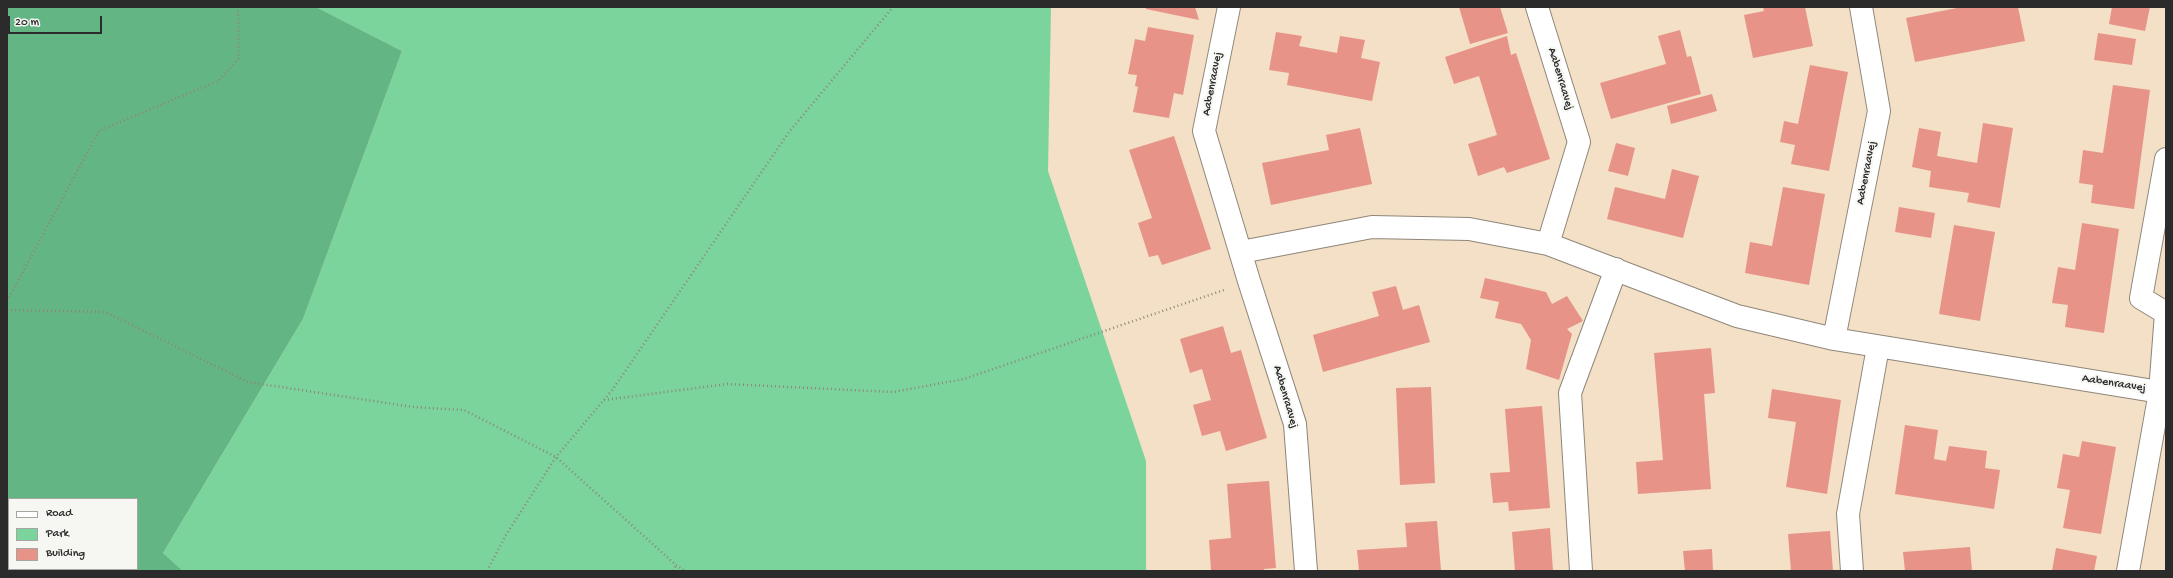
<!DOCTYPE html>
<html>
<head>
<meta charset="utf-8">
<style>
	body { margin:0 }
	#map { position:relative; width:2173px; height:578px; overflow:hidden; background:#f3e0c7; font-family:"Gochi Hand",sans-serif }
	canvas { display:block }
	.frame { position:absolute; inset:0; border:8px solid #2b2b2b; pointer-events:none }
	.legend { position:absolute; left:8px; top:498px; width:130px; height:72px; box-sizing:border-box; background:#f6f6f2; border:1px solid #a5a5a2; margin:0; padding:5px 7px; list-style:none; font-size:12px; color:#2b2b2b }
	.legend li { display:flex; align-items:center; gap:8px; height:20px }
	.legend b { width:20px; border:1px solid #a5a5a2 }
	.scale { position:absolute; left:8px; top:16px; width:94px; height:18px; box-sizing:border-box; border:2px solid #2b2b2b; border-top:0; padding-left:5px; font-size:12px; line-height:14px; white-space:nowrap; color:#2b2b2b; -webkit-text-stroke:3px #f6f6f2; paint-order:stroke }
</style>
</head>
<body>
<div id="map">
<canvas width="2173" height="578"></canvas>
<div class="frame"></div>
<ul class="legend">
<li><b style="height:5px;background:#fff"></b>Road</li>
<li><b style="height:11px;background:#7ad49b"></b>Park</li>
<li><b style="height:11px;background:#e79387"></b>Building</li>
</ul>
<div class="scale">20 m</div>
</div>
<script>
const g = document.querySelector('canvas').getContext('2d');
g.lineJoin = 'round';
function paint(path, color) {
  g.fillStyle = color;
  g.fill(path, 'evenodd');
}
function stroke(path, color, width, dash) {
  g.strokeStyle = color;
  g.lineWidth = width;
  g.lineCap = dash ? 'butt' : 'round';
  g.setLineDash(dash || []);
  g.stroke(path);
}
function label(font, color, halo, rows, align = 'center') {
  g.font = font + ' "Gochi Hand",sans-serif';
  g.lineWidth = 4;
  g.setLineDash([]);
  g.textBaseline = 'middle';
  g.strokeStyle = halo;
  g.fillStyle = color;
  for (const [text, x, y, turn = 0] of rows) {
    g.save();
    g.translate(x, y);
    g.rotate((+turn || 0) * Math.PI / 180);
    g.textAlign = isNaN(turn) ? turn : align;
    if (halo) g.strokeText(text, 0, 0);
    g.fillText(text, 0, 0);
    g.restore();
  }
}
const green = new Path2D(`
	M316,7H1051L1048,171L1146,461V571H183L163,553L303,319L402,51Z`);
const forest = new Path2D(`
	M7,7H316L402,51L303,319L163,553L183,571H7ZM9,499H137V569H9Z`);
const building = new Path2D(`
	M1146,7H1195L1199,20L1146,9Z
	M1459,7H1500L1508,33L1470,44Z
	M1763,7H1805L1813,46L1753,58L1744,15L1764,11Z
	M1962,7H2018L2025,41L1915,62L1906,18Z
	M2112,7H2150L2145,31L2109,24Z
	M1148,27L1194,35L1183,95L1174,93L1169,118L1133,112L1138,87L1135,86L1137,75L1128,74L1135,39L1145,41Z
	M1680,30L1687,57L1691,56L1701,94L1611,119L1600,83L1666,64L1658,36Z
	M1276,32L1302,36L1299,46L1337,53L1340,36L1365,40L1361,58L1380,62L1372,101L1287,85L1289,73L1269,70Z
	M2098,33L2136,39L2132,65L2094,60Z
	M1507,36L1511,55L1516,53L1550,159L1507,173L1504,167L1478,176L1468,144L1497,135L1479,76L1454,84L1445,57Z
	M1810,65L1848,72L1829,171L1791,164L1795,145L1780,142L1784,121L1798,124Z
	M2113,85L2150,90L2134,209L2091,203L2093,185L2079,183L2083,150L2103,153Z
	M1712,94L1717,111L1671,124L1667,106Z
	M1983,123L2013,128L2000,208L1967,202L1969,193L1929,187L1931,171L1912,167L1919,128L1941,132L1937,156L1977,163Z
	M1360,128L1372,184L1271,205L1262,163L1329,150L1326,135Z
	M1174,136L1211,249L1162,265L1158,255L1149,257L1138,223L1152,218L1129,150Z
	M1616,143L1635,148L1628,176L1608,171Z
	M1672,169L1699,176L1683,238L1607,219L1615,187L1665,199Z
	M1783,187L1825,194L1809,285L1745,273L1750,242L1772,246Z
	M1899,207L1935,213L1931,238L1895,232Z
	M2082,223L2119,229L2104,333L2065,327L2068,305L2052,303L2058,267L2075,270Z
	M1954,225L1995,232L1980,321L1939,314Z
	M1485,278L1546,292L1552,304L1567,296L1583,321L1567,329L1572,334L1559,380L1526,369L1531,340L1521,324L1495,318L1499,302L1480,298Z
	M1396,286L1403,310L1419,305L1430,342L1323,372L1313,335L1379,316L1372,292Z
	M1223,326L1231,353L1241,350L1267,438L1226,451L1220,431L1202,436L1193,405L1211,400L1202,369L1190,373L1180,339Z
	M1711,348L1715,393L1704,394L1711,489L1638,494L1636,462L1663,460L1654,353Z
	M1431,387L1435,483L1400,485L1396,388Z
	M1772,389L1841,400L1827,494L1786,487L1796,422L1768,418Z
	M1542,406L1550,508L1509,511L1508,502L1493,503L1490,473L1510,472L1505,409Z
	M1905,425L1938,430L1934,459L1946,461L1949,446L1987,451L1985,468L2000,470L1994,509L1895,494Z
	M2082,441L2116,447L2101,534L2063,528L2070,490L2057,488L2063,454L2079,457Z
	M1269,481L1276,568L1264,569V571H1211L1209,540L1231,538L1227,484Z
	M1437,521L1441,571H1359L1357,550L1407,547L1405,523Z
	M1550,528L1553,571H1515L1512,532Z
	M1830,531L1833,571H1791L1788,534Z
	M1970,547L1972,571H1905L1903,552Z
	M2056,548L2097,556L2094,571H2052Z
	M1712,549L1713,571H1685L1683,551Z`);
const path = new Path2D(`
	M7,301L99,131L218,81L239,58L238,7
	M7,310L105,312L248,382L413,407L464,410L556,457L676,565L685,571
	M604,400L727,384L893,392L964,379L1224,290
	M487,571L506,535L556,457L613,389L789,132L893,7
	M673,571L676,565`);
const minor = new Path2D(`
	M1229,7L1204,131L1249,281L1295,424L1306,571
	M1537,7L1579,142L1548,244
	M1241,252L1372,227L1469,229L1548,244L1737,316L1834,339L2160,392
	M1834,339L1879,111L1861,7
	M1581,571L1570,393L1616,269
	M1852,571L1848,514L1878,347
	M2128,571L2160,392L2166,313L2141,298L2166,159`);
const streetNames = [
	["Aabenraavej",1560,79,73],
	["Aabenraavej",1213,84,-79],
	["Aabenraavej",1867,173,-79],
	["Aabenraavej",2114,384,9],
	["Aabenraavej",1285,397,74]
];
paint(green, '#7ad49b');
paint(forest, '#63b683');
paint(building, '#e79387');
stroke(minor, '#8f8679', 24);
stroke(path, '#8f8679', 2.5, [1, 3]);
stroke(minor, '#fff', 22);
label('12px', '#2b2b2b', '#f6f6f2', streetNames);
</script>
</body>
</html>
